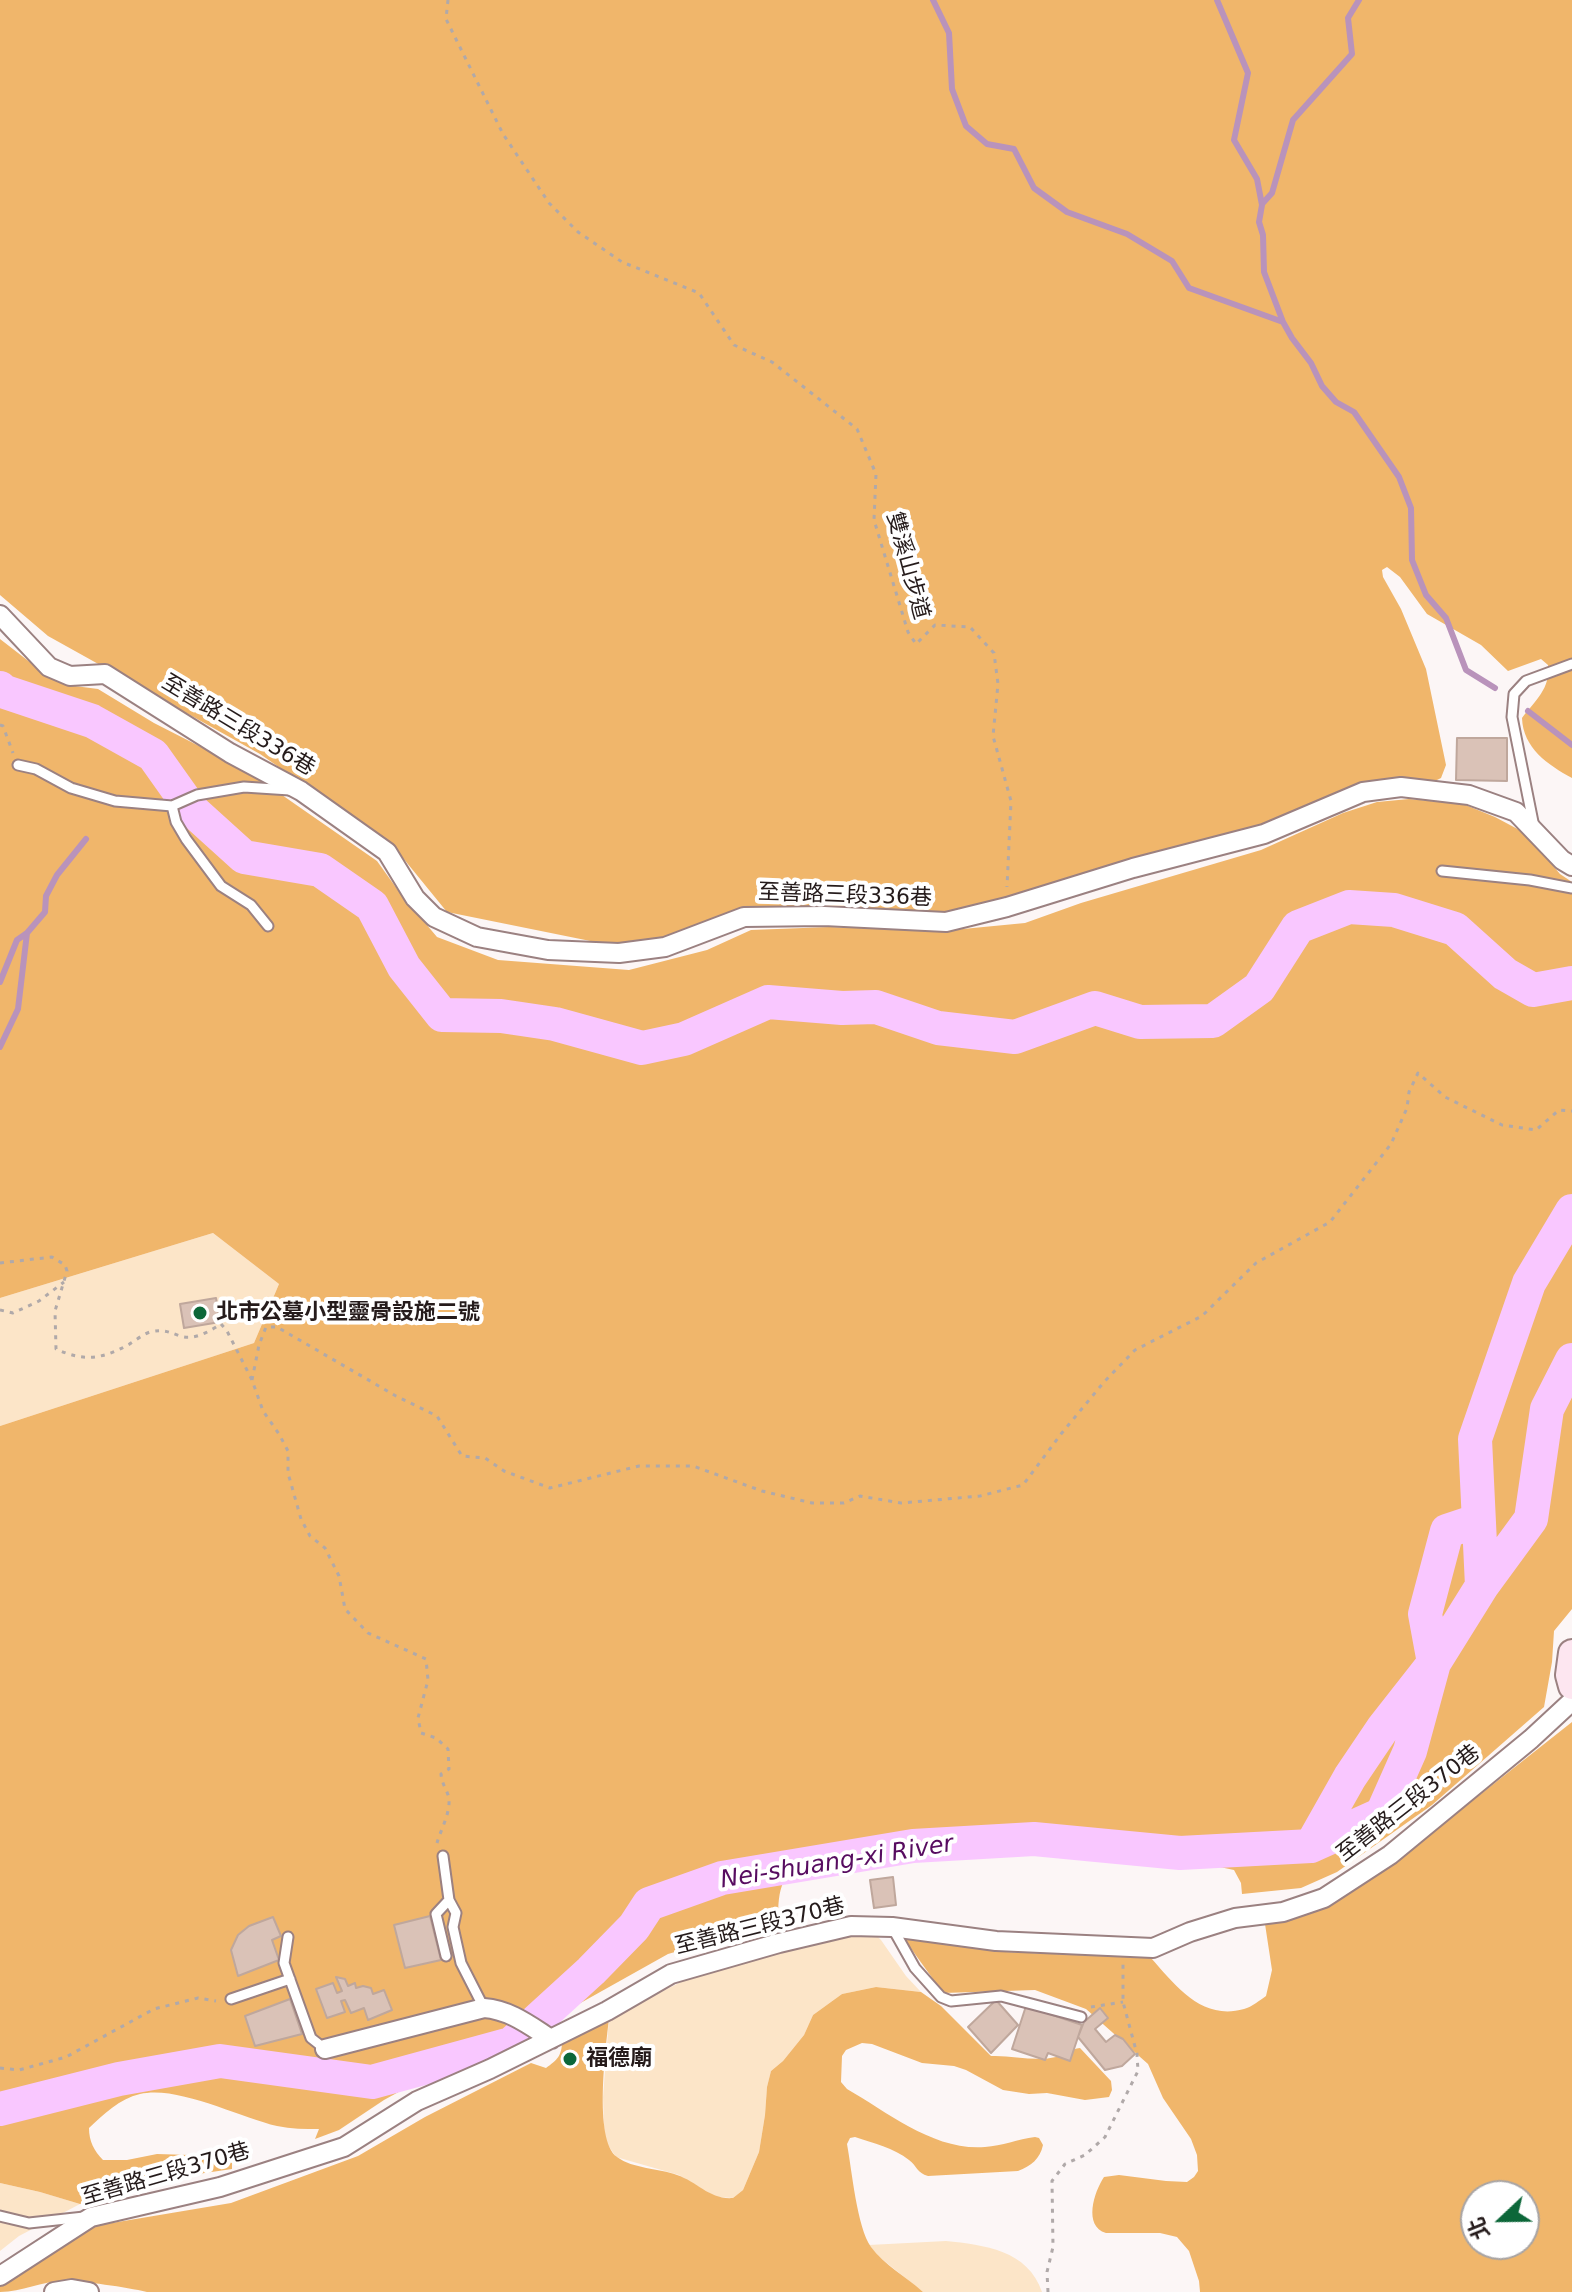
<!DOCTYPE html>
<html>
<head>
<meta charset="utf-8">
<style>
	body { margin:0 }
	#map { position:relative; width:1572px; height:2292px; overflow:hidden; background:#fcf6f6; font-family:"DejaVu Sans","Noto Sans TC",sans-serif }
	canvas { display:block }
	.north { position:absolute; left:1460px; top:2180px; width:80px; height:80px; box-sizing:border-box; background:#fff; border:2px solid #a8a4a4; border-radius:50%; rotate:248deg; font-size:22px; font-weight:700; line-height:32px; text-align:center; color:#251b1b }
	.north::after { content:''; display:block; margin:auto; width:28px; height:36px; background:#0c6739; clip-path:polygon(50% 0,100% 100%,50% 72%,0 100%) }
</style>
</head>
<body>
<div id="map">
<canvas width="1572" height="2292"></canvas>
<div class="north">北</div>
</div>
<script>
const g = document.querySelector('canvas').getContext('2d');
g.lineJoin = 'round';
function paint(path, color) {
  g.fillStyle = color;
  g.fill(path, 'evenodd');
}
function stroke(path, color, width, dash) {
  g.strokeStyle = color;
  g.lineWidth = width;
  g.lineCap = dash ? 'butt' : 'round';
  g.setLineDash(dash || []);
  g.stroke(path);
}
function label(font, color, halo, rows, align = 'center') {
  g.font = font + ' "DejaVu Sans","Noto Sans TC",sans-serif';
  g.lineWidth = 8;
  g.setLineDash([]);
  g.textBaseline = 'middle';
  g.strokeStyle = halo;
  g.fillStyle = color;
  for (const [text, x, y, turn = 0] of rows) {
    g.save();
    g.translate(x, y);
    g.rotate((+turn || 0) * Math.PI / 180);
    g.textAlign = isNaN(turn) ? turn : align;
    if (halo) g.strokeText(text, 0, 0);
    g.fillText(text, 0, 0);
    g.restore();
  }
}
const green = new Path2D(`
	M213,1233L279,1284L254,1343L0,1426V1298Z
	M873,1932L881,1940L906,1976L921,1992L876,1987L842,1994L813,2015L804,2035L783,2061L771,2071L767,2087L765,2115L759,2152L743,2190L733,2198L716,2197L679,2175L616,2157L606,2142L604,2127L603,2097L609,2018L689,1978L826,1937Z
	M0,2183L40,2192L80,2204L19,2236L0,2251Z
	M946,2241C984,2245 1028,2250 1042,2292H923L878,2256L869,2245Z`);
const forest = new Path2D(`
	M0,0H1572V778C1548,765 1523,748 1522,718C1535,701 1551,688 1548,665L1541,659L1508,671L1481,645L1427,614L1400,577L1387,567L1382,570L1383,577L1401,609L1426,669L1446,765L1441,778L1433,782L1380,781L1352,790L1263,828L944,914L833,908L744,907L666,939L620,947L447,912L394,847L260,754L48,636L0,595Z
	M0,639L31,663L67,685L98,689L154,723L246,770L377,861L400,893L437,937L498,960L629,970L707,950L751,930L829,927L942,931L1025,923L1081,903L1261,850L1343,813L1377,802L1409,799L1463,804L1495,817L1525,833L1560,874L1572,882V1609L1554,1631L1552,1662L1544,1707L1432,1805L1337,1872L1301,1888L1242,1894L1241,1883L1234,1870L1139,1850L816,1858C780,1871 778,1888 778,1922L668,1954L543,2024L506,2046L467,2063L424,2078L384,2100L339,2130L315,2139L319,2129C305,2129 291,2129 277,2126C239,2117 177,2085 140,2094C119,2099 104,2114 89,2128C89,2141 94,2151 103,2160H127L157,2154L222,2156L232,2163V2169L164,2179L121,2195L80,2204L40,2192L0,2183V1426L254,1343L279,1284L213,1233L0,1298Z
	M1572,1722V2292H1200L1199,2281L1189,2251L1177,2237L1160,2233H1106C1083,2226 1094,2192 1104,2177L1119,2175L1166,2181L1187,2182L1194,2177L1198,2171L1197,2155L1191,2139L1163,2098L1148,2064L1086,2009L1035,1990L943,1993L902,1936L922,1937L1006,1952L1151,1958C1176,1986 1202,2021 1244,2009C1252,2007 1260,2000 1266,1996L1272,1970L1265,1924L1295,1915L1391,1865ZM1476,2196H1524V2244H1476Z
	M876,1987L921,1992L941,2006L991,2056C1012,2055 1035,2062 1056,2057C1065,2055 1071,2049 1080,2048L1111,2081L1112,2090L1109,2097L1085,2100L1047,2093L1029,2094L1003,2090L966,2070L954,2066L922,2063L872,2044L862,2043L846,2050L842,2056L841,2082L847,2089C889,2113 934,2151 985,2147C1002,2146 1018,2139 1035,2137L1039,2138L1043,2145C1040,2159 1031,2166 1018,2171L928,2176C917,2173 917,2166 909,2160C894,2148 873,2143 855,2137L850,2138L847,2144C852,2171 857,2227 871,2247C884,2265 907,2277 923,2292H147C126,2287 84,2281 63,2281C42,2281 22,2292 0,2292V2286L41,2257L94,2226L231,2203L358,2156L425,2117L531,2063L546,2068C557,2060 562,2056 562,2041L609,2018C606,2046 593,2140 617,2157C633,2169 659,2168 677,2175C698,2182 710,2200 733,2198L743,2190L759,2152L765,2115L767,2087L771,2071L783,2061L804,2035L813,2015L842,1994Z`);
const stream = new Path2D(`
	M933,0L949,33L952,89L966,126L987,144L1014,149L1034,188L1067,212L1127,234L1172,261L1189,288L1283,322
	M1217,0L1248,73L1234,140L1257,179L1262,205L1259,222L1263,235L1264,272L1283,322L1292,338L1311,363L1322,386L1336,402L1354,412L1399,477L1411,508L1412,560L1426,595L1446,618L1466,670L1495,688
	M1262,204L1272,193L1293,120L1352,54L1348,18L1359,0
	M0,693L2,691
	M1528,711L1572,745
	M184,813L192,810
	M0,982L17,940L27,933
	M0,1047L18,1009L27,933L45,912L46,896L57,875L86,839`);
const river = new Path2D(`
	M0,688L2,691L92,721L153,755L192,810L244,857L320,870L372,906L404,967L442,1015L501,1016L555,1024L642,1048L684,1039L768,1002L842,1008L876,1007L938,1028L1015,1037L1095,1008L1140,1022L1213,1021L1259,988L1298,927L1349,907L1394,910L1455,929L1505,974L1533,990L1572,983
	M1482,1586L1531,1519L1547,1409L1572,1360
	M1311,1846L1350,1777L1383,1728L1434,1663L1425,1614L1447,1531L1477,1521
	M0,2109L119,2079L220,2061L372,2082L511,2044L591,1971L634,1927L649,1904L722,1878L913,1846L1034,1839L1180,1853L1311,1846L1382,1814L1410,1751L1434,1663L1482,1586L1475,1439L1529,1283L1572,1211`);
const building = new Path2D(`
	M1457,738H1507V781L1456,780Z
	M216,1298L220,1322L184,1328L180,1304Z
	M893,1877L896,1905L874,1908L870,1880Z
	M430,1916L441,1960L405,1968L394,1925Z
	M273,1917L281,1936L272,1940L279,1960L238,1976L231,1950L238,1935L249,1926Z
	M336,1977L345,1979L348,1986L355,1983L356,1988L363,1986L371,1988L373,1994L384,1990L392,2010L368,2020L364,2008L351,2013L345,2000L341,2001L345,2012L327,2018L316,1989L333,1983L337,1993L342,1991Z
	M290,1999L302,2034L255,2046L245,2016Z
	M996,2000L1018,2025L991,2053L968,2027Z
	M1026,2006L1082,2025L1070,2061L1048,2053L1045,2060L1012,2049Z
	M1100,2008L1108,2018L1095,2029L1106,2042L1115,2035L1123,2039L1135,2054L1122,2066L1105,2070L1078,2037L1084,2022Z`);
const path = new Path2D(`
	M448,0L446,19L503,134L549,203L578,232L622,262L699,293L734,345L772,362L857,429L876,474L874,520L908,632L916,644L935,625L970,627L994,653L998,684L993,736L1011,801L1007,887
	M0,725L3,726L13,753
	M0,1263L52,1257L65,1265L67,1271L55,1311L56,1349C84,1362 102,1359 128,1345C135,1341 143,1334 150,1332C163,1329 169,1332 180,1336C194,1341 210,1331 221,1324L227,1331L252,1380L263,1411L279,1434L288,1451V1473L301,1519L310,1536L325,1548L339,1576L345,1609L368,1633L426,1659L428,1680L418,1718L421,1733L436,1738L448,1749L449,1769L441,1774C442,1785 448,1791 449,1799C450,1814 441,1829 437,1843
	M0,1310L13,1313L39,1301L64,1282
	M252,1380L259,1345L266,1327H277L396,1396L437,1416L462,1456L485,1458L504,1471L550,1488L639,1466H693L762,1491L812,1503H844L860,1496L901,1503L980,1496L1023,1485L1061,1434L1104,1382L1135,1350L1202,1316L1256,1263L1330,1222L1391,1144L1407,1108L1409,1092L1418,1073L1445,1097L1502,1125L1536,1130L1559,1110L1572,1111
	M1091,2007L1123,2002
	M0,2068L19,2070L66,2057L154,2009L198,1998L216,2001
	M1048,2292L1047,2272L1053,2247L1052,2181L1065,2164L1085,2155L1105,2137L1138,2071L1137,2054L1123,2002V1964`);
const lane = new Path2D(`
	M18,765L36,769L71,788L115,801L172,806L197,795L244,787L290,790
	M172,806L176,822L186,839L221,886L251,905L268,926
	M1534,827L1512,717L1514,694L1526,681L1572,664
	M1442,871L1530,880L1572,888
	M443,1856L449,1900L456,1913L453,1927L461,1963L484,2008
	M892,1927L915,1968L941,1997L951,2001L1001,1996L1081,2017
	M288,1937L284,1963L311,2038L325,2049
	M446,1956L436,1914L449,1900
	M231,1999L290,1979
	M0,2216L29,2223L84,2217`);
const street = new Path2D(`
	M0,615L49,667L70,676L105,674L230,753L301,791L387,852L415,898L434,917L477,937L548,950L619,953L665,947L744,917L824,916L946,922L1007,907L1133,868L1264,834L1363,792L1401,787L1469,795L1516,812L1562,860L1572,866
	M325,2049L484,2008C510,2010 529,2025 551,2039
	M0,2276L91,2217L220,2187L344,2147L417,2101L490,2069L607,2011L671,1974L779,1943L851,1926L892,1927L996,1941L1153,1948L1190,1932L1235,1918L1283,1912L1324,1898L1390,1855L1531,1739L1572,1701
	M54,2292L72,2289L89,2292`);
const secondary = new Path2D(`
	M1572,1653L1569,1675L1572,1686`);
const markers = [
	[200,1313,8,"#0c6739"],
	[570,2059,8,"#0c6739"]
];
const streetNames = [
	["雙溪山步道",907,566,75],
	["至善路三段336巷",238,726,31],
	["至善路三段336巷",845,896,2],
	["至善路三段370巷",1409,1804,-38],
	["至善路三段370巷",760,1927,-14],
	["至善路三段370巷",166,2175,-16]
];
const poiNames = [
	["北市公墓小型靈骨設施二號",216,1313],
	["福德廟",586,2059]
];
const waterNames = [
	["Nei-shuang-xi River",837,1863,-9]
];
paint(green, '#fce5c8');
paint(forest, '#f0b66b');
stroke(stream, '#b993bb', 6);
stroke(river, '#f9c7ff', 34);
paint(building, '#dac2b7');
stroke(building, '#bfa79c', 2);
stroke(lane, '#9b8181', 13);
stroke(street, '#9b8181', 22);
stroke(secondary, '#9b8181', 30);
stroke(path, '#b0a9a9', 3, [4, 6]);
stroke(lane, '#fff', 9);
stroke(street, '#fff', 18);
stroke(secondary, '#fde6f0', 26);
for (const [x, y, r, color] of markers) {
  const dot = new Path2D();
  dot.arc(x, y, r, 0, 2 * Math.PI);
  g.fillStyle = color;
  g.fill(dot);
  stroke(dot, '#fff', 3);
}
label('22px', '#251b1b', '#fff', streetNames);
label('bold 22px', '#251b1b', '#fff', poiNames, 'left');
label('italic 24px', '#570c60', '#fff', waterNames);
</script>
</body>
</html>
